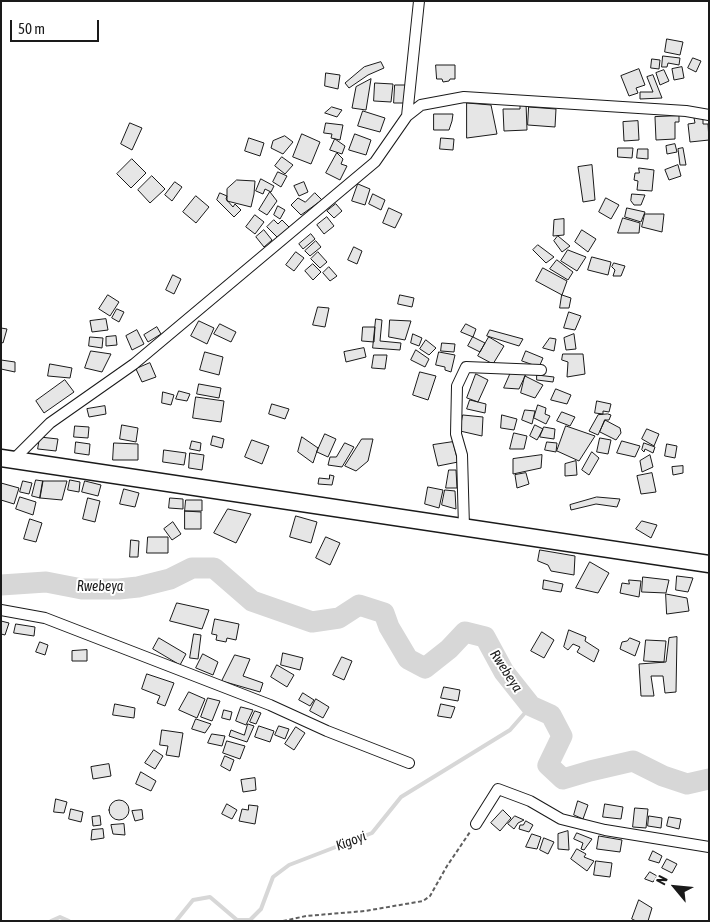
<!DOCTYPE html>
<html>
<head>
<meta charset="utf-8">
<style>
	body { margin:0 }
	#map { position:relative; width:710px; height:922px; overflow:hidden; background:#fff; font-family:"Asap Condensed",sans-serif }
	canvas { display:block }
	.frame { position:absolute; inset:0; border:2px solid #1a1a1a; pointer-events:none }
	.north { position:absolute; left:650px; top:862px; width:50px; height:50px; -webkit-text-stroke:4px #fff; paint-order:stroke; rotate:298deg; font-size:14px; font-weight:700; line-height:20px; text-align:center; color:#1a1a1a }
	.north::after { content:''; display:block; margin:auto; width:18px; height:22px; background:#1a1a1a; clip-path:polygon(50% 0,100% 100%,50% 72%,0 100%) }
	.scale { position:absolute; left:10px; top:20px; width:89px; height:22px; box-sizing:border-box; border:2px solid #1a1a1a; border-top:0; padding-left:6px; font-size:15px; line-height:18px; white-space:nowrap; color:#1a1a1a; -webkit-text-stroke:4px #fff; paint-order:stroke }
</style>
</head>
<body>
<div id="map">
<canvas width="710" height="922"></canvas>
<div class="frame"></div>
<div class="north">N</div>
<div class="scale">50 m</div>
</div>
<script>
const g = document.querySelector('canvas').getContext('2d');
g.lineJoin = 'round';
function stroke(path, color, width, dash) {
  g.strokeStyle = color;
  g.lineWidth = width;
  g.lineCap = dash ? 'butt' : 'round';
  g.setLineDash(dash || []);
  g.stroke(path);
}
function paint(path, color) {
  g.fillStyle = color;
  g.fill(path, 'evenodd');
}
function label(font, color, halo, rows, align = 'center') {
  g.font = font + ' "Asap Condensed",sans-serif';
  g.lineWidth = 4;
  g.setLineDash([]);
  g.textBaseline = 'middle';
  g.strokeStyle = halo;
  g.fillStyle = color;
  for (const [text, x, y, turn = 0] of rows) {
    g.save();
    g.translate(x, y);
    g.rotate((+turn || 0) * Math.PI / 180);
    g.textAlign = isNaN(turn) ? turn : align;
    if (halo) g.strokeText(text, 0, 0);
    g.fillText(text, 0, 0);
    g.restore();
  }
}
const stream = new Path2D(`
	M51,921L60,917L69,921
	M176,921L193,900L210,897L237,920H250L261,909L273,877L289,865L372,833L401,797L510,730L531,706`);
const river = new Path2D(`
	M1,585L46,582L82,589H119L138,587L170,579L192,568H214L252,601L312,622L339,618L359,605L384,613L389,627L408,659L425,668L449,649L465,632L485,637L504,672L531,706L551,715L562,736L548,765L563,779L590,771L633,761L663,776L687,784L709,779`);
const building = new Path2D(`
	M667,39L683,42L680,55L665,52Z
	M663,56L680,58L679,65L668,63L667,67H662Z
	M693,58L701,61L696,72L688,68Z
	M652,59L660,60L659,69L651,68Z
	M381,62L384,68L368,75L349,88L345,83L364,67Z
	M436,65H455V79H450L449,81L443,82L442,79H437Z
	M682,67L684,78L674,80L672,69Z
	M639,69L645,85L636,88L638,93L629,96L621,76Z
	M664,70L669,81L660,85L656,73Z
	M326,73L340,75L338,89L325,86Z
	M653,75L662,98L640,99V92H653L647,77Z
	M371,79L366,110L352,108L356,87Z
	M375,83L393,84L391,102L374,101Z
	M395,85H406L405,103H394Z
	M467,103L491,105L497,134L467,138Z
	M526,103L527,130L504,131L503,109H520V104Z
	M332,107L342,110L337,117L325,113Z
	M529,107L556,109L555,127L528,125Z
	M363,111L385,118L380,132L358,126Z
	M434,114H453L452,121L449,130H434Z
	M679,116V122H675V139L656,140L655,117Z
	M703,117V124H708L709,140L690,142L688,124L695,123L694,118Z
	M638,121L639,140L624,141L623,122Z
	M130,123L142,128L132,150L121,144Z
	M326,123L343,125L340,140L331,138L332,134L324,133Z
	M302,134L320,142L311,164L293,157Z
	M355,134L371,140L366,155L349,150Z
	M285,136L293,142L283,154L271,148L273,141Z
	M249,138L264,143L260,156L245,151Z
	M441,138L454,139L453,150L440,149Z
	M335,139L345,146L342,154L330,150Z
	M675,144L677,152L667,154L666,146Z
	M618,148H633L632,158L618,157Z
	M683,148L686,165H680L678,149Z
	M638,149H648V159L637,158Z
	M337,153L343,159L341,164L347,166L340,180L326,173Z
	M282,157L293,165L285,174L275,166Z
	M132,159L146,173L131,188L117,174Z
	M592,165L595,200L583,202L578,167Z
	M678,165L681,176L669,180L665,170Z
	M639,168L654,170L652,191L637,190L638,181L634,180L635,173H639Z
	M278,172L287,176L281,187L273,182Z
	M152,176L165,189L150,203L138,190Z
	M261,179L274,186L271,192L265,189L263,194L256,191Z
	M237,180L255,181L254,194L251,207L227,201V189Z
	M175,182L182,187L172,201L165,195Z
	M304,182L308,192L299,196L294,186Z
	M358,184L370,189L365,205L352,201Z
	M270,192L277,201L267,215L259,210Z
	M220,193L227,196L226,199L233,207L235,204L241,210L234,217L217,200Z
	M315,193L322,200L301,215L291,205L298,198L305,202Z
	M373,194L385,200L381,210L369,204Z
	M632,194L645,195L641,205H634L631,201Z
	M196,196L209,207L196,223L183,212Z
	M606,198L619,205L611,219L599,212Z
	M336,204L342,211L334,218L327,211Z
	M278,206L285,210L280,219L274,215Z
	M389,208L402,214L395,228L383,223Z
	M627,208L645,212L641,222L625,217Z
	M645,214H664L662,232L642,227Z
	M255,215L264,222L255,234L246,227Z
	M327,217L334,226L324,234L317,225Z
	M623,218L640,223L639,233H618Z
	M564,219V235L553,236L554,220Z
	M274,220L278,224L282,220L289,227L278,238L267,227Z
	M264,230L272,240L264,247L256,237Z
	M582,230L596,239L588,252L575,242Z
	M311,234L315,239L303,249L299,244Z
	M558,236L570,246L562,252L554,241Z
	M316,241L321,247L310,256L305,251Z
	M538,245L554,257L546,263L533,250Z
	M354,247L362,251L357,264L348,260Z
	M568,250L586,257L577,271L561,261Z
	M296,252L304,258L294,271L286,265Z
	M318,252L327,262L320,268L311,259Z
	M592,257L611,262L608,275L588,270Z
	M557,260L573,272L568,280L550,269Z
	M614,263L625,266L621,276H613L615,270L612,267Z
	M313,264L321,272L313,280L305,271Z
	M329,267L337,276L330,281L323,273Z
	M543,268L567,281L562,295L536,281Z
	M173,275L181,279L174,294L166,290Z
	M108,295L119,302L110,316L99,309Z
	M400,295L414,298L412,307L398,304Z
	M562,295L571,298L569,308H560Z
	M318,307L329,308L325,327L313,325Z
	M117,309L124,312L119,322L112,318Z
	M569,312L581,316L575,330L564,328Z
	M106,319L108,330L92,332L90,321Z
	M376,319L382,320L380,341L401,343L400,350L373,348Z
	M390,320L411,321L405,340L389,337Z
	M199,321L214,328L207,344L191,336Z
	M220,324L236,332L231,342L214,334Z
	M466,324L476,329L473,337L461,332Z
	M157,327L161,334L148,342L144,335Z
	M363,327H375L374,342L362,341Z
	M1,328L7,329L3,343L1,342Z
	M137,330L144,344L132,350L126,336Z
	M490,330L523,339L519,346L487,336Z
	M413,334L422,338L419,346L411,343Z
	M574,334L576,349L566,350L564,338Z
	M116,336L117,345L106,346V337Z
	M90,337L103,338L102,348L89,346Z
	M473,337L485,343L480,352L468,346Z
	M489,337L504,346L493,364L478,356Z
	M550,338L556,339L554,351L543,348Z
	M426,340L436,348L429,355L420,349Z
	M442,343L455,344L454,352L441,351Z
	M364,348L366,357L346,362L344,352Z
	M416,350L429,359L425,367L411,360Z
	M91,351L111,354L102,372L85,368Z
	M526,351L543,358L539,367L522,361Z
	M205,352L223,357L219,375L200,370Z
	M439,352L455,355L451,372L445,370V367L436,365Z
	M563,354H583L585,374L567,377L568,362L562,360Z
	M374,355H387L385,369L372,368Z
	M1,360L15,362V372L1,369Z
	M150,363L156,377L142,382L136,369Z
	M50,364L72,368L70,378L48,376Z
	M512,370L526,374L519,389L504,388Z
	M420,372L436,376L428,400L413,395Z
	M476,374L488,380L478,402L467,398Z
	M537,375L554,377L553,382L537,380Z
	M525,376L543,385L535,398L521,393Z
	M65,380L74,392L44,413L36,401Z
	M199,384L221,388L219,398L197,394Z
	M556,389L571,395L567,404L551,400Z
	M179,391L190,394L187,401L176,399Z
	M163,392L174,395L171,405L162,403Z
	M196,397L224,401L221,422L193,418Z
	M470,400L486,404L485,413L467,409Z
	M597,401L611,404L609,412L603,411V414L595,413Z
	M272,404L289,409L285,419L269,414Z
	M538,405L546,408L545,414L550,416L546,424L534,418Z
	M105,406L106,414L89,417L87,409Z
	M525,410L535,411L532,424L522,420Z
	M562,412L575,417L570,426L557,421Z
	M608,414L611,415L609,420H605L598,435L589,431L598,415Z
	M463,415L483,417L482,436L460,431Z
	M502,415L517,419L514,430L501,428Z
	M605,420L620,428L621,433L616,440L600,432Z
	M122,425L138,428L136,442L120,439Z
	M535,425L543,429L537,440L530,436Z
	M75,426L89,427L88,438L74,437Z
	M566,426L595,436L579,461L557,451Z
	M544,427L555,429L554,439L540,437Z
	M647,429L659,434L654,446L642,439Z
	M514,433L527,436L524,449H510Z
	M325,434L336,439L328,457L317,452Z
	M213,436L224,439L222,448L211,445Z
	M40,437L58,439L56,451L38,449Z
	M302,437L318,448L313,463L298,452Z
	M600,438L611,440L608,454L597,452Z
	M362,439H373L368,461L356,471L345,466Z
	M252,440L269,446L262,464L245,457Z
	M192,441L201,443L200,451L190,449Z
	M622,441L640,446L635,457L617,453Z
	M76,442L90,444L89,455L75,453Z
	M453,442L458,462L438,466L433,445Z
	M547,442L557,443L556,452L545,450Z
	M114,443L138,444V460H113Z
	M345,443L354,447L342,467L328,465L330,457H336Z
	M644,443L655,447L653,453L645,449L644,452L642,450Z
	M667,444L677,446L675,458L665,456Z
	M164,450L186,453L184,465L163,462Z
	M592,452L599,458L589,475L582,470Z
	M190,453L204,455L202,470L189,468Z
	M542,455L541,468L513,474V459Z
	M650,455L653,467L642,472L640,461Z
	M576,461L577,475L565,476V464Z
	M683,466V473L673,475L672,467Z
	M449,470H456L457,488H446Z
	M526,473L529,484L517,488L515,475Z
	M652,473L656,492L641,494L637,476Z
	M330,475L334,476L332,485L318,484L319,478L329,479Z
	M36,480L43,481L40,498L32,496Z
	M70,480L80,482L79,492L68,490Z
	M23,481L32,483L29,494L20,492Z
	M43,481H67L62,500L40,498Z
	M85,481L101,485L98,496L82,492Z
	M1,483L19,488L14,504L1,500Z
	M428,487L443,490L439,508L425,504Z
	M124,489L139,493L135,507L120,504Z
	M445,490L455,491L456,509L442,505Z
	M20,497L36,502L33,515L16,509Z
	M597,497L620,499L617,507L596,504L571,510L570,505Z
	M88,498L100,501L95,522L83,519Z
	M170,498L183,499V509L169,508Z
	M186,500H202V511H185Z
	M228,509L251,514L236,543L214,533Z
	M185,511L201,512V529H185Z
	M296,516L317,522L311,543L290,537Z
	M30,519L42,523L36,542L24,539Z
	M642,521L657,525L651,538L636,529Z
	M173,522L181,534L172,540L164,529Z
	M148,537H168V553H147Z
	M326,537L340,543L330,565L316,558Z
	M131,540L139,541L138,557H130Z
	M540,550L575,556L574,575L551,571L548,565L538,561Z
	M590,562L609,573L598,593L576,588Z
	M677,576L693,578L688,592L676,590Z
	M643,577L669,580L666,593L642,592Z
	M544,580L563,584L561,592L543,589Z
	M629,580L641,581L639,597L620,593L622,583L629,584Z
	M666,594L687,598L689,611L667,614Z
	M177,603L209,610L202,629L170,621Z
	M215,619L239,624L236,640L227,638L226,642L216,640L217,635L212,634Z
	M1,621L9,623L5,635L1,634Z
	M16,624L35,627L34,636L14,633Z
	M569,630L586,637L585,641L599,650L594,662L577,652L580,647L573,644L568,650L564,647Z
	M542,632L554,640L544,658L531,651Z
	M194,634L201,635L198,659L190,658Z
	M677,637L676,692L665,693L663,676H651L654,696H641L639,664L666,662L669,638Z
	M159,638L186,654L180,665L153,649Z
	M630,638L640,642L635,656L620,649L622,642L627,641Z
	M646,640L666,641L664,662L644,661Z
	M40,642L48,645L45,655L36,652Z
	M87,650V661H72V651Z
	M283,653L303,658L300,670L281,665Z
	M203,654L218,662L213,675L196,668Z
	M235,655L250,659L243,676L263,683L260,692L222,681Z
	M342,657L352,661L344,680L333,675Z
	M277,665L294,675L287,687L271,677Z
	M147,674L174,683L165,706L157,703L160,696L142,689Z
	M444,687L460,690L458,701L441,698Z
	M189,692L205,699L197,718L179,710Z
	M303,693L314,700L310,706L299,700Z
	M208,698L220,701L212,721L201,717Z
	M316,699L329,707L323,718L310,711Z
	M115,704L135,708L134,718L113,715Z
	M441,704L455,707L451,718L438,716Z
	M241,707L253,710L246,725L236,721Z
	M224,710L232,712L230,720L222,718Z
	M255,711L261,713L256,724L250,722Z
	M196,719L211,724L205,733L192,729Z
	M248,724L254,726L247,742L229,736L231,730L244,735Z
	M259,726L274,731L270,742L255,737Z
	M279,726L289,729L285,739L275,735Z
	M296,727L305,733L294,750L285,744Z
	M162,730L183,733L179,757L166,755L168,746L160,745Z
	M212,734L225,736L222,746L208,743Z
	M227,741L245,746L240,759L223,753Z
	M154,750L163,756L155,769L145,763Z
	M225,756L234,760L230,771L221,766Z
	M109,764L111,776L93,779L91,767Z
	M141,772L156,781L151,791L136,784Z
	M255,778L256,790L243,792L241,780Z
	M56,799L67,802L64,813L54,812Z
	M109 810a10 10 0 1 1 20 0a10 10 0 1 1-20 0Z
	M578,801L588,805L583,819L574,815Z
	M227,804L237,810L232,819L222,814Z
	M605,804L623,807L621,819L603,817Z
	M249,805L258,806L255,824L239,821L242,809L248,810Z
	M635,808L648,809L646,828L633,827Z
	M71,809L83,812L81,822L69,819Z
	M142,810L143,819L135,821L132,811Z
	M503,810L511,818L500,831L491,823Z
	M100,816L101,825L93,826L92,817Z
	M515,816L524,820L518,823L514,829L508,824Z
	M649,816L662,818L661,828L648,826Z
	M669,817L681,819L679,829L667,826Z
	M526,821L533,825L529,832L519,829L520,825H523Z
	M124,824L125,835L113,834L111,825Z
	M103,829L104,838L91,840L92,830Z
	M568,831L569,850L558,849V834Z
	M577,833L592,839L584,850L581,849L583,843L574,839Z
	M532,834L541,837L537,849L526,847Z
	M599,836L622,840L620,852L597,849Z
	M544,838L554,842L548,854L540,850Z
	M577,849L586,854L584,857L594,861L587,871L571,859Z
	M653,851L662,856L659,863L649,860Z
	M667,859L677,864L672,873L662,868Z
	M596,861L612,863L610,877L594,875Z
	M650,872L657,876L653,882L645,879Z
	M639,900L652,908L648,921H636L632,919Z`);
const path = new Path2D(`
	M283,921L306,916L365,911L423,901L430,896L447,866L470,832`);
const street = new Path2D(`
	M407,116L419,1
	M13,460L50,423L134,364L375,162L407,116L421,105L464,97L686,111L709,115
	M464,527L462,455L456,434L457,386L466,367L541,370
	M1,610L45,618L270,705L327,731L409,763
	M476,824L498,789L530,801L561,819L605,830L709,847`);
const primary = new Path2D(`
	M1,458L709,564`);
const waterNames = [
	["Rwebeya",100,587],
	["Rwebeya",506,671,57],
	["Kigoyi",351,841,-21]
];
stroke(stream, '#d7d7d7', 4);
stroke(river, '#d7d7d7', 21);
paint(building, '#e6e6e6');
stroke(building, '#1a1a1a', 1);
stroke(street, '#1a1a1a', 12);
stroke(primary, '#1a1a1a', 19);
stroke(path, '#5f5f5f', 2, [4, 2.5]);
stroke(street, '#fff', 10);
stroke(primary, '#fff', 16);
label('italic 14px', '#1a1a1a', '#fff', waterNames);
</script>
</body>
</html>
